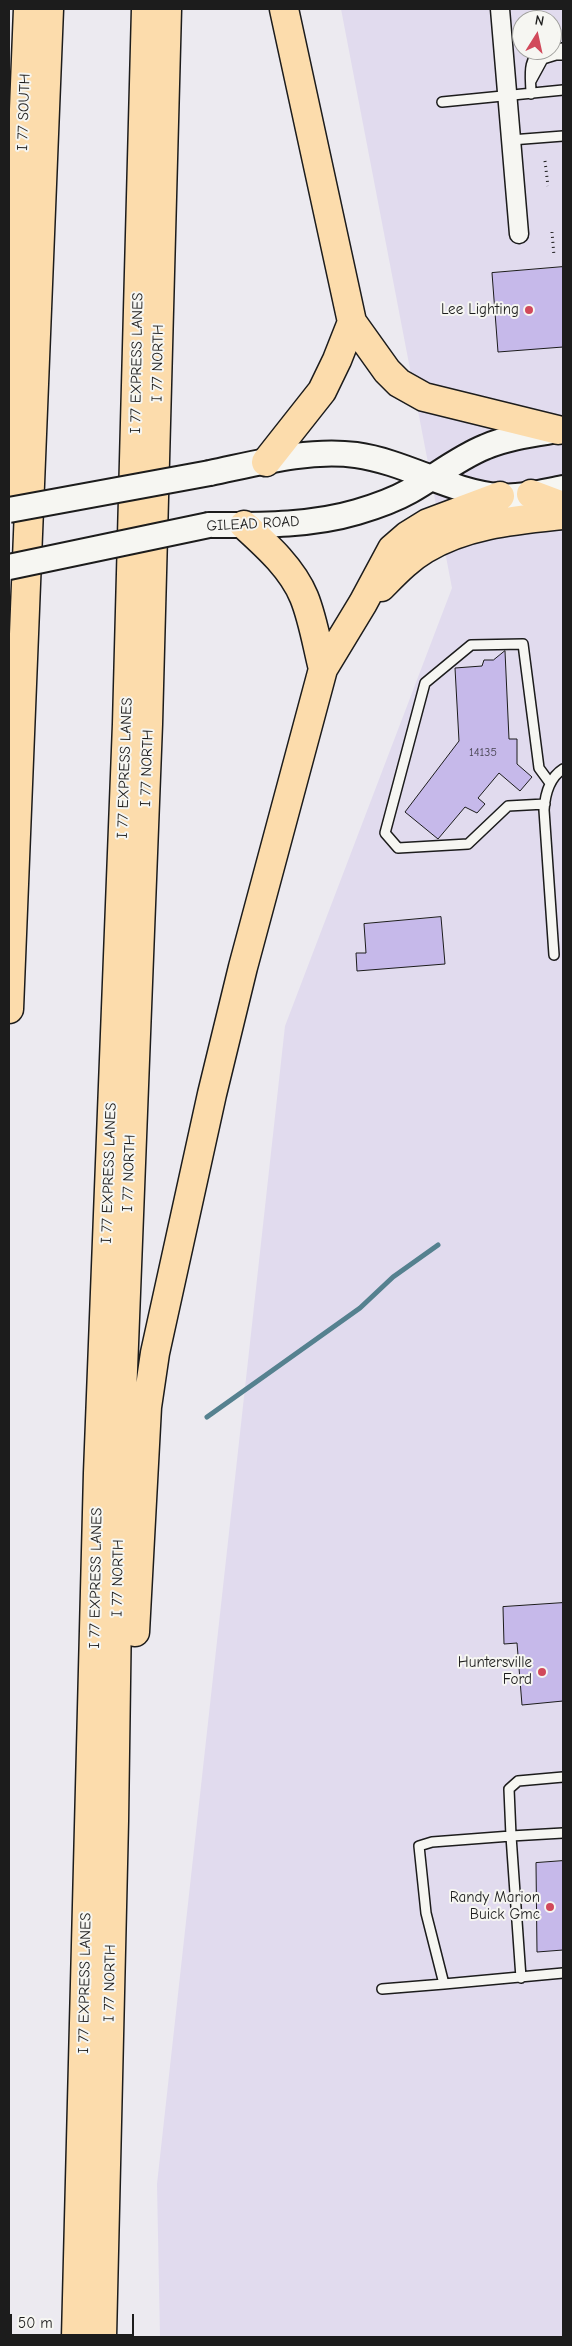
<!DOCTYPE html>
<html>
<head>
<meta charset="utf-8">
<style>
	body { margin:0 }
	#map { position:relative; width:572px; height:2346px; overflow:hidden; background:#eceaf0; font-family:"Comic Neue",sans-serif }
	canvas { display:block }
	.frame { position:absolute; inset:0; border:10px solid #1c1c1c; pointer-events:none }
	.north { position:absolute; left:512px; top:10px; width:50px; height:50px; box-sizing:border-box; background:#f6f6f2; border:1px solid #9f9f9c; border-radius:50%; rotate:10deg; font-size:14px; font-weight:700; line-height:20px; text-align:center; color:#1c1c1c }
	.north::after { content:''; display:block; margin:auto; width:18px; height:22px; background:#d1495b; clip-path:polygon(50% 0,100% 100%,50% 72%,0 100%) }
	.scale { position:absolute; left:10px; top:2314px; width:124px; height:22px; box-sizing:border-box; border:2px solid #1c1c1c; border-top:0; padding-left:6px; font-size:15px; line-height:18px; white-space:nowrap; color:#1c1c1c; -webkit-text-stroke:4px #f6f6f2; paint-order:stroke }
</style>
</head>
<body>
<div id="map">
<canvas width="572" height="2346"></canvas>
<div class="frame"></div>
<div class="north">N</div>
<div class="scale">50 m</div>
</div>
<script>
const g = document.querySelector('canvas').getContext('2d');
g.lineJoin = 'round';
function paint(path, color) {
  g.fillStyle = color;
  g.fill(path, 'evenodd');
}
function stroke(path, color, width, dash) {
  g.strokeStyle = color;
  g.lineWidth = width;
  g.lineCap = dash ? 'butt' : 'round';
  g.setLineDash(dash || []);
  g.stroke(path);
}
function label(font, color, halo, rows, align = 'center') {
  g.font = font + ' "Comic Neue",sans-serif';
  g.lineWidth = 4;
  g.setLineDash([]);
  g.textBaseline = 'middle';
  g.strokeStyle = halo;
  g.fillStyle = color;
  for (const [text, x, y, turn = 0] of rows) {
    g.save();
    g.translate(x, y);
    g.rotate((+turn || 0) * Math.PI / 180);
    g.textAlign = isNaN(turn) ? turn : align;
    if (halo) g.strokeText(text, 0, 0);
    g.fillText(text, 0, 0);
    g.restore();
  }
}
const built = new Path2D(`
	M341,9H563V2337H160L157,2184L285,1026L452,588ZM522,20H552V50H522Z`);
const stream = new Path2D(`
	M207,1417L360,1308L393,1277L438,1245`);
const building = new Path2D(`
	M563,267V347L498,352L492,273Z
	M505,651L509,739H517V764L532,777L520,791L499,773L478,798L485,804L477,813L465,807L438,839L405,812L459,741L455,668L482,666L484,660H493Z
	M441,917L445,964L357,971L356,953H366L364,924Z
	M563,1603V1701L522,1705L517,1643L504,1644L503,1607Z
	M563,1861V1950L537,1952L536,1863Z`);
const path = new Path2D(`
	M545,161L548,186
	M552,232L554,256`);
const lane = new Path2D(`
	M552,49L563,48
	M531,81L543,59L556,55H563
	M531,94C531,77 526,59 543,50
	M442,102L563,90
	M511,140L563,136
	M545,804L508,806L468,844L398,848L385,833L425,683L471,645L523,644L539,768L550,783
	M554,955L544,810C545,795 549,778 563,769
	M563,1777L518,1781L509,1789L511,1836L432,1842L419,1846L426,1913L444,1984L563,1973
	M521,1978L511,1836L563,1833
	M382,1989L444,1984`);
const street = new Path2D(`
	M500,9L519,234`);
const secondary = new Path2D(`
	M210,473C258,463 307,449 356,455C406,462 450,492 499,496C520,498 542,492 563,488
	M209,525C258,525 310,526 357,512C374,507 394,500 410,491C435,477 458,458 485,447C508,437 535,434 559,430`);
const primary = new Path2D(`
	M531,494L563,506`);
const highway = new Path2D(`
	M284,9L352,322L387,371L399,383L424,397L558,430
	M266,462L322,391L337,360L352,322
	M9,486L28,9
	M244,525C266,545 292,568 304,597C313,619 317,645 323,669
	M381,587C395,573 408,559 425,549C466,524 516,520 563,515
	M9,1009L49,9
	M135,1632L147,1407L155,1353L212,1094L243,967L323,669L363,603L392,549L407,536L428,523L500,496
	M76,2337L98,1473L127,724L146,9
	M102,2337L114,1821L119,1473L148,724L167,9`);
const secondaryBridge = new Path2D(`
	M9,510L210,473
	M9,567L209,525`);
const markers = [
	[529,310,5,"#d1495b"],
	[542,1672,5,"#d1495b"],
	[550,1907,5,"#d1495b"]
];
const numberNames = [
	["14135",483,753]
];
const streetNames = [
	["I 77 SOUTH",24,112,-88],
	["I 77 EXPRESS LANES",137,363,-89],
	["I 77 NORTH",158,363,-89],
	["GILEAD ROAD",253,524,-3],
	["I 77 EXPRESS LANES",125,768,-88],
	["I 77 NORTH",147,768,-88],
	["I 77 EXPRESS LANES",109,1173,-88],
	["I 77 NORTH",129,1173,-88],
	["I 77 EXPRESS LANES",96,1578,-89],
	["I 77 NORTH",118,1578,-89],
	["I 77 EXPRESS LANES",85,1983,-89],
	["I 77 NORTH",110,1983,-89]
];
const poiNames = [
	["Lee Lighting",519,310],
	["Huntersville",532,1663],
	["Ford",532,1680],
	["Randy Marion",540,1898],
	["Buick Gmc",540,1915]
];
paint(built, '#e1dbee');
stroke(stream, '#55818f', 5);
paint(building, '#c6b9ea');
stroke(building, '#1c1c1c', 1);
stroke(lane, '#1c1c1c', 12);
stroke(street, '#1c1c1c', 21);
stroke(secondary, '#1c1c1c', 28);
stroke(primary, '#1c1c1c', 31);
stroke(highway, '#1c1c1c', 31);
stroke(path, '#1c1c1c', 3, [1, 4]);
stroke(lane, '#f6f6f2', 9);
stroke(street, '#f6f6f2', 18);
stroke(secondary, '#f6f6f2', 24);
stroke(primary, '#fcdcac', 28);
stroke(highway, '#fcdcac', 28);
stroke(secondaryBridge, '#1c1c1c', 28, []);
stroke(secondaryBridge, '#f6f6f2', 24);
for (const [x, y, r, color] of markers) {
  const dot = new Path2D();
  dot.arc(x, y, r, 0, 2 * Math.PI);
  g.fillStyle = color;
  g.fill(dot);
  stroke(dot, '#f6f6f2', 2);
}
label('12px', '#464350', null, numberNames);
label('15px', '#1c1c1c', '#f6f6f2', streetNames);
label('15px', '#1c1c1c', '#f6f6f2', poiNames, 'right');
</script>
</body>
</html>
